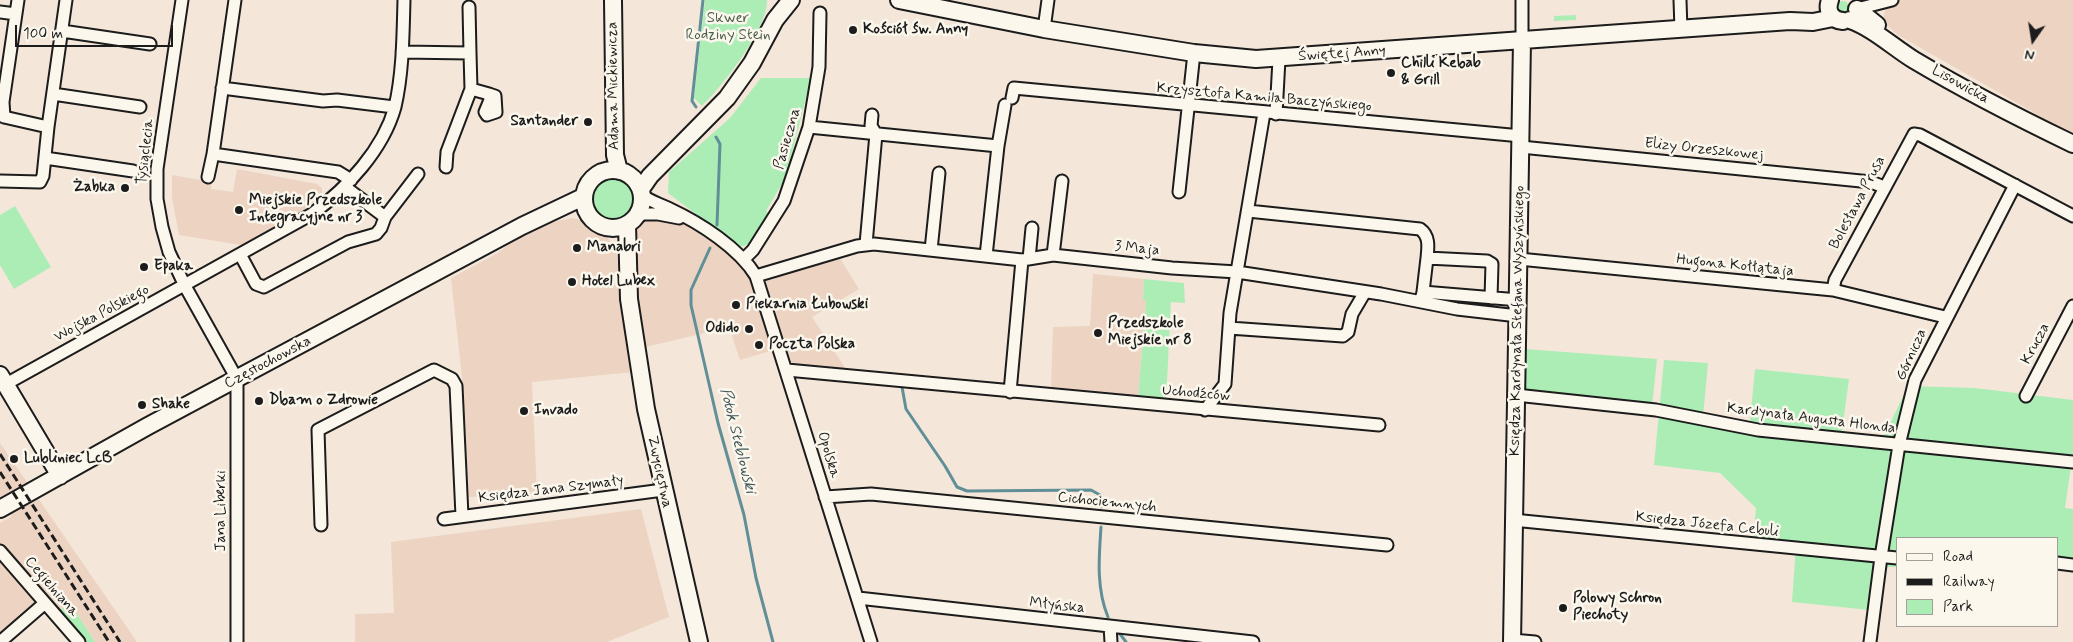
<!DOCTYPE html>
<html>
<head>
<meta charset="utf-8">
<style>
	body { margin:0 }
	#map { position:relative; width:2073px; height:642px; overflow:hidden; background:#f4e7d9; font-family:Mynerve,sans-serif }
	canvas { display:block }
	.legend { position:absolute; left:1896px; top:537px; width:162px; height:90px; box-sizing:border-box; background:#fbf7ec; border:1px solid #a29f99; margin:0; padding:6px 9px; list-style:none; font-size:15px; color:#1c1c1c }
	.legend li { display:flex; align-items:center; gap:10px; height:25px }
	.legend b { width:25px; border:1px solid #a29f99 }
	.north { position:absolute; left:2008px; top:15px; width:50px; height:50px; -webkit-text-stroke:4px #fbf7ec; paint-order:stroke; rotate:193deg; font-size:14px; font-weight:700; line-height:20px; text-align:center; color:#1c1c1c }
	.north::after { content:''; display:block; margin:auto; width:18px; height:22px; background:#1c1c1c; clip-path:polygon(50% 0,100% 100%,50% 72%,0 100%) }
	.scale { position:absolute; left:15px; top:25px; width:158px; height:22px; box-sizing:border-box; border:2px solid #1c1c1c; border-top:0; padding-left:6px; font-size:15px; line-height:18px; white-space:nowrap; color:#1c1c1c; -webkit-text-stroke:4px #fbf7ec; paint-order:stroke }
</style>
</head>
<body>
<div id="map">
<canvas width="2073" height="642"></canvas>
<ul class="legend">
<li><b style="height:6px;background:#fbf7ec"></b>Road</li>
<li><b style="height:6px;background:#1c1c1c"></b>Railway</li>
<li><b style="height:14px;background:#acedb6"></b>Park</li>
</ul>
<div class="north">N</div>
<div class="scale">100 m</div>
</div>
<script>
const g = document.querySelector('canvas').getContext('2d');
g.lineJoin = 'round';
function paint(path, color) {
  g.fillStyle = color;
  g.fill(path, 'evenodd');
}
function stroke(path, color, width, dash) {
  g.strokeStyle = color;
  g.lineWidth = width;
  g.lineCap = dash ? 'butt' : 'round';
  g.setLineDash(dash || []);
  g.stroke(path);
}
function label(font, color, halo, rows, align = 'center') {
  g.font = font + ' Mynerve,sans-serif';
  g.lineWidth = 5;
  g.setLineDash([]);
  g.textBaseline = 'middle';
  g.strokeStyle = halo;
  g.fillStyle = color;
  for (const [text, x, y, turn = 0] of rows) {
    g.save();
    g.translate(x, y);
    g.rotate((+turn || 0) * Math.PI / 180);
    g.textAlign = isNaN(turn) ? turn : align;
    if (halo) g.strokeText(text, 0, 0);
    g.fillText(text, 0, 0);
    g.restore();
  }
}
const built = new Path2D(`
	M1891,0H2073V135L1898,35L1883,22L1885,10L1894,5Z
	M237,169L317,184L322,188V193L317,200L299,213L241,245L179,235L172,198V175L212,182L211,189L233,192Z
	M647,217L673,219L693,227L731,252L750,275L774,350L740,360L729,327L642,348L631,272L632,233L637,222Z
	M573,218L601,227L616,250L633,372L532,382L537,495L468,497L463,386L451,278L498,253L520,235L557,221Z
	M839,257L859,289L812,317L849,374L790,367L764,282Z
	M1093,274L1144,279L1143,300H1146L1138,399L1051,391L1053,327L1090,326Z
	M0,443L126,626L137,642H95L70,603L58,612L0,544V523L12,516L0,498Z
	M641,509L669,617L607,642H355V614L394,613L391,542Z
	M0,559L35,602L0,632Z`);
const green = new Path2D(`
	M705,0H767C768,28 722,87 702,106L694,98Z
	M1837 7a6 6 0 1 1 12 0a6 6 0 1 1-12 0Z
	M1576,15V20L1554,21V16Z
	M761,78H811L786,177L766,211L770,215L750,244L740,247L668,193L669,172L730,118Z
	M591 200a22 22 0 1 1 44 0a22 22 0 1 1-44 0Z
	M15,206L51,267L14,289L0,265V215Z
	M1144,279L1184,283L1185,303L1171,302L1166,401L1138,399L1146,301L1143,300Z
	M1525,349L1657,359L1652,406L1524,393Z
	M1664,360L1708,363L1703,417L1750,421L1755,369L1849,379L1842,431L1884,436L1908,386L1975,388L2073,400V452L2065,508L2073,509V558L2057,557V538H1897V567H1885L1879,611L1792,602L1796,546L1753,542L1756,508L1720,473L1654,465Z
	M70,603L95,642H86L58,612Z`);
const stream = new Path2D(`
	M696,107L692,101L703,0
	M716,137L720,144L717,225
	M710,248L691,290V305L718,423L744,515L756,578L773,642
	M902,387L906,409L945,466L957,487L967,491L1091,490L1100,495L1101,507
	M1101,527C1099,557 1096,588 1108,617
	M1120,634L1126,642`);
const street = new Path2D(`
	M182,0L157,169V199L162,227L169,252L185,286L237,379V642
	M235,0L213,154L338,172L351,180
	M1680,0L1681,30
	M469,7L470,53
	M1857,9L1892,0
	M0,12L16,14
	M1044,29L1048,0
	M62,31L150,44
	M1522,41V0
	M402,52L470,53L471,89L447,152L446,167
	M222,88L323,101L337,100L394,107
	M471,89L489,94L490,100L485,112L487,115L496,112L495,96L489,94
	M53,94L140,107
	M1012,98L1014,88L1521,136
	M1276,114L1279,59
	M4,117L3,102L18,0
	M48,127L66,0
	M809,127L998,146L986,256
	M998,146L1005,105
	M1521,147L1871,182L1884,187
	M45,158L133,171
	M208,177L213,154
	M0,181L40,182L43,176L48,127L4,117
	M1179,192L1194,53
	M642,195C651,202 660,204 670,209C700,223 739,248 756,276L871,642
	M1248,211L1420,229C1430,236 1428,248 1427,258
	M638,214H658L679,218
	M385,217L418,174
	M866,244L876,134L871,126L872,115
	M931,250L939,173
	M1053,255L1062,181
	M241,256L256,284L264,287L348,242L376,234L381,228L385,217L345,187
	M744,259L753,250L784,201L809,127L819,67L820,13
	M1029,259L1032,228
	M1519,259L1833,290L1945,317
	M756,276L857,246L874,244L1022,260L1053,255L1172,268L1237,272L1381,294L1457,309L1518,316
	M1833,290L1835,280L1914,134L1920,135L2073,216
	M1423,292L1427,258L1487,261L1492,264L1491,298
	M1421,300L1423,292L1519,300
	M1229,328L1343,336L1348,332L1352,314L1365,292
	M787,370L1379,425
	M6,384L312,214C347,188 383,150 395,107C403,72 403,35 404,0
	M1010,392L1022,260
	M1516,395L1656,410L1758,430L2073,462
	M2026,396L2073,306
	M1205,410L1225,384L1230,313L1264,113
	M825,497L871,494L1387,545
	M444,519L663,490
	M1513,520L1897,558
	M321,525L318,430L434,370L452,379L456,386L462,516
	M0,551L79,642
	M2057,563L2073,565
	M858,598L1253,642
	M1110,626L1111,642
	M1512,640L1535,642
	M0,642L45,603
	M1870,642L1881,557L1899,445L1915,380L2015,185`);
const secondary = new Path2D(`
	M613,0L615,155L619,171
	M899,0L1044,29L1194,53L1256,59L1790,21L1813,22L1833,18
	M1830,0C1826,11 1831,20 1843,21
	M1857,9L1877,25
	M1850,20C1873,28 1893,47 1914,60C1966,91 2019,118 2073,144
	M584 199a29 29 0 1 1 58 0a29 29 0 1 1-58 0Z
	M641,189L650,176L727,98L752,63L775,20L791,0
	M627,225L629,299L646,409L699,642
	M0,375L60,476
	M0,509L148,426L522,226L583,197
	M1512,642L1522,41`);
const rail = new Path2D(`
	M0,454L120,642
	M0,472L109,642`);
const markers = [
	[853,30,5,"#1c1c1c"],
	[1391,73,5,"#1c1c1c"],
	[588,122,5,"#1c1c1c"],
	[125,188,5,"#1c1c1c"],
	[239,210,5,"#1c1c1c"],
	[577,248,5,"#1c1c1c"],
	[144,267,5,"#1c1c1c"],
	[572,282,5,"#1c1c1c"],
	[736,305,5,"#1c1c1c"],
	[749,329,5,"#1c1c1c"],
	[1098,333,5,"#1c1c1c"],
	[759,345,5,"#1c1c1c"],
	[259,401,5,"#1c1c1c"],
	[142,405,5,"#1c1c1c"],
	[524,411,5,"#1c1c1c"],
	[14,459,5,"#1c1c1c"],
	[1563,608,5,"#1c1c1c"]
];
const parkNames = [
	["Skwer",728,19],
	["Rodziny Stein",728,36]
];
const poiNames = [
	["Kościół św. Anny",863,30],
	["Chilli Kebab",1401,64],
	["& Grill",1401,81],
	["Santander",578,122,"right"],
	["Żabka",115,188,"right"],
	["Miejskie Przedszkole",249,201],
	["Integracyjne nr 3",249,218],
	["Manabri",587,248],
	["Epaka",154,267],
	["Hotel Lubex",582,282],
	["Piekarnia Łubowski",746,305],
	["Przedszkole",1108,324],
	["Miejskie nr 8",1108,341],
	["Odido",739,329,"right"],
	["Poczta Polska",769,345],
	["Dbam o Zdrowie",269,401],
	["Shake",152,405],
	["Invado",534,411],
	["Lubliniec LcB",24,459],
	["Polowy Schron",1573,599],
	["Piechoty",1573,616]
];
const streetNames = [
	["Świętej Anny",1342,54,-4],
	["Lisowicka",1960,85,29],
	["Adama Mickiewicza",614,86,-91],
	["Krzysztofa Kamila Baczyńskiego",1264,98,5],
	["Pasieczna",788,139,-74],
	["Elizy Orzeszkowej",1704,150,6],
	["Tysiąclecia",146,152,-84],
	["Bolesława Prusa",1858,203,-62],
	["3 Maja",1137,249,6],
	["Hugona Kołłątaja",1735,266,6],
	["Wojska Polskiego",102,314,-28],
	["Księdza Kardynała Stefana Wyszyńskiego",1518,321,-89],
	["Krucza",2036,344,-62],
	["Górnicza",1912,355,-66],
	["Częstochowska",268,363,-28],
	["Uchodźców",1196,394,5],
	["Kardynała Augusta Hlonda",1811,419,7],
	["Opolska",828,455,73],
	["Zwycięstwa",659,472,78],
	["Księdza Jana Szymały",551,490,-7],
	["Cichociemnych",1107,503,6],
	["Jana Liberki",222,511,-90],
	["Księdza Józefa Cebuli",1707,525,6],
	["Cegielniana",51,587,49],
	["Młyńska",1057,606,6]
];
const waterNames = [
	["Potok Steblowski",737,441,76]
];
paint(built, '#ecd3c2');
paint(green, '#acedb6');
stroke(stream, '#608f98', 3);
stroke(street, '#1c1c1c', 15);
stroke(secondary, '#1c1c1c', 20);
stroke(street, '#fbf7ec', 11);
stroke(secondary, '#fbf7ec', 16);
stroke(rail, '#1c1c1c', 3, [8, 4]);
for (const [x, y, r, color] of markers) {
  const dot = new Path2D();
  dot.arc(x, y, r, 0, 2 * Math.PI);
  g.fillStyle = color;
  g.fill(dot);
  stroke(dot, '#fbf7ec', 2);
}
label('15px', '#475b4a', '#fbf7ec', parkNames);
label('bold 15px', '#1c1c1c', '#fbf7ec', poiNames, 'left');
label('15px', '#1c1c1c', '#fbf7ec', streetNames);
label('italic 16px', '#3e565a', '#fbf7ec', waterNames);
</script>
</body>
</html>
